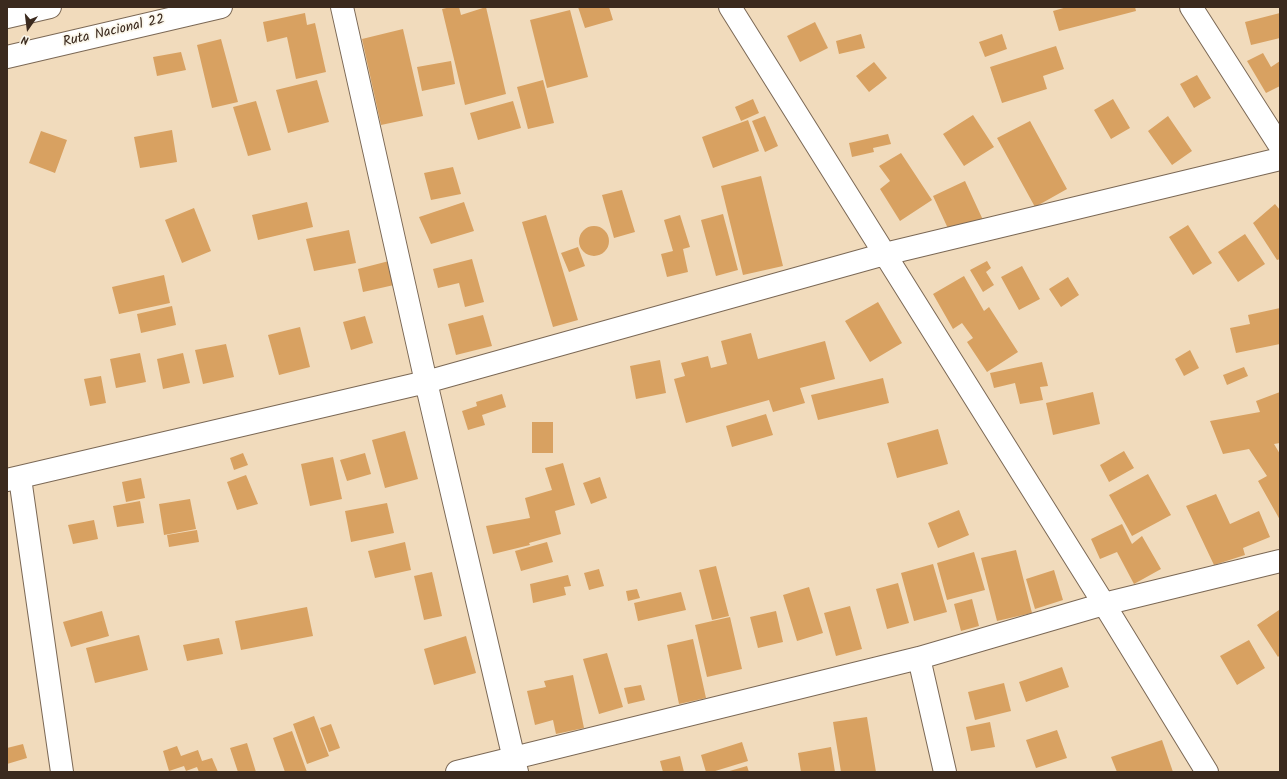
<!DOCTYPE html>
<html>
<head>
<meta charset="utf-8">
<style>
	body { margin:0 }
	#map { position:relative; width:1287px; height:779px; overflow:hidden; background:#f1dbbc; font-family:Kalam,sans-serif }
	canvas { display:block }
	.frame { position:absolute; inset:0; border:8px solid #3b2a1e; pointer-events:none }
	.north { position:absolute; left:8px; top:8px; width:40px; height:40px; -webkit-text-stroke:3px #fbf7ec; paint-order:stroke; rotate:194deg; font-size:11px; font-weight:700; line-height:16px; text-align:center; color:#3b2a1e }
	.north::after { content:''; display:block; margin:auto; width:14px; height:18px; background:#3b2a1e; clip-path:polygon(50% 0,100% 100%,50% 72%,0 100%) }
</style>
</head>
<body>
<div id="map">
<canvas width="1287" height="779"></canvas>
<div class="frame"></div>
<div class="north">N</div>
</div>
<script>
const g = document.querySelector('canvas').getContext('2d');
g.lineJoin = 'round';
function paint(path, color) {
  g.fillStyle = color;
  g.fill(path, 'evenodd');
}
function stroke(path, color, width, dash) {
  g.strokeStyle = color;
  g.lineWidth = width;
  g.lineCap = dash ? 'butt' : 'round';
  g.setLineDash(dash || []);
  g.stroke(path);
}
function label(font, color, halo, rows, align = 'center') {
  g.font = font + ' Kalam,sans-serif';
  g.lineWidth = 3.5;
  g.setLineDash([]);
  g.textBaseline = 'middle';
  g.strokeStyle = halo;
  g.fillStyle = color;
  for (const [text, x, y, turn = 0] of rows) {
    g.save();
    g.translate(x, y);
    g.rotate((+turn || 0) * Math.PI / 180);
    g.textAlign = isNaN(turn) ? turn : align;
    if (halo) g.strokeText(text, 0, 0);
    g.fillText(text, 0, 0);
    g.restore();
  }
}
const building = new Path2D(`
	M451,7H459L461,15L486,7L506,94L465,105L442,9Z
	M578,7H609L613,20L585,28Z
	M1067,7H1135L1136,11L1059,31L1053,11Z
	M570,10L588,77L547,88L530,20Z
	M305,13L307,25L315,23L326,72L296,79L287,37L267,42L263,22Z
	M1280,13V38L1251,45L1245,22Z
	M815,22L828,48L800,62L787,36Z
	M403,29L423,116L381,125L362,39Z
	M861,34L865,48L839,54L836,41Z
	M1002,34L1007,49L985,57L979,42Z
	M221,39L238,102L212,108L197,45Z
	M1056,46L1064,69L1043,76L1047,89L1002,103L990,67Z
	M181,52L186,70L157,76L153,57Z
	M1263,53L1271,67L1280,61V86L1266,93L1247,61Z
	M451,61L455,84L422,91L417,67Z
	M874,62L887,78L869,92L856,76Z
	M1197,75L1211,98L1194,108L1180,84Z
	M317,80L329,122L288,133L276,90Z
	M543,80L554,123L528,129L517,87Z
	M753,99L759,113L741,121L735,107Z
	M1113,99L1130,128L1111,139L1094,110Z
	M256,101L271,150L248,156L233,107Z
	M513,101L521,128L478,140L470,113Z
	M973,115L994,147L964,166L943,134Z
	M765,116L778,146L765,152L752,121Z
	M1168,116L1192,151L1172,165L1148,131Z
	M748,120L759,151L713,168L702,137Z
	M1030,121L1067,189L1035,207L997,138Z
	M172,130L177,162L140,168L134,137Z
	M41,131L67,140L55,173L29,163Z
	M888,134L891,144L873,148L874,152L852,157L849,143Z
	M901,153L932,200L900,221L880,189L890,181L879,166Z
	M453,167L461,194L431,200L424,173Z
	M761,176L783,266L743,275L721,186Z
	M965,181L983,220L951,235L933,196Z
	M622,190L635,232L614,238L602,195Z
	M307,202L313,227L258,240L252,215Z
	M464,202L474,231L431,244L419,217Z
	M1275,204L1280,210V259L1277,260L1253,223Z
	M194,208L211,251L182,263L165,220Z
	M723,214L738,270L716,276L701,220Z
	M546,215L578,320L553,327L522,222Z
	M680,215L690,247L683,249L688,272L667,277L661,254L673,251L664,220Z
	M1188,225L1212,263L1193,275L1169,237Z
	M579 241a15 15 0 1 1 30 0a15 15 0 1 1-30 0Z
	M349,230L356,263L314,271L306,239Z
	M1245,234L1265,264L1238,282L1218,252Z
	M578,247L585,266L569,272L561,253Z
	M472,259L484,302L465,307L459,283L438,288L433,269Z
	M389,261L394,285L363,292L358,269Z
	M987,261L991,268L986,272L994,285L983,292L970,270Z
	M1022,266L1040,299L1019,310L1001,277Z
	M164,275L170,303L119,314L112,287Z
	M964,276L984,311L989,307L1018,352L987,372L967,342L973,338L962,323L953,329L933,294Z
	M1068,277L1079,295L1061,307L1049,289Z
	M878,302L902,343L870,362L845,321Z
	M172,306L176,325L141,333L137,314Z
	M1280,308V344L1236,353L1230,328L1250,324L1248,315Z
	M483,315L492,346L456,355L448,324Z
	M365,316L373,343L351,350L343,322Z
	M300,327L310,367L279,375L268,335Z
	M751,333L758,359L825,341L835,379L800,388L805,403L773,412L769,400L686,423L674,379L685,376L681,363L708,356L711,368L727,364L721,341Z
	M226,344L234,377L203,384L195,350Z
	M1190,350L1199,368L1184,376L1175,359Z
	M140,353L146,382L116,388L110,359Z
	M183,353L190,383L163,389L157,359Z
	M660,360L666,393L636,399L630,366Z
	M1042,362L1048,386L1040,387L1043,400L1020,404L1015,383L994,388L990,373Z
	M1244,367L1248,376L1227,385L1223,375Z
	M101,376L106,403L90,406L84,379Z
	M883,378L889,403L818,420L811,395Z
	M1093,392L1100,424L1053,435L1046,403Z
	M1280,392V443L1274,444L1280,454V520L1258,481L1267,476L1249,449L1223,454L1210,421L1260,412L1256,401Z
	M502,394L506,407L482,415L485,425L468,430L462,411L477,406L476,402Z
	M766,414L773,435L732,447L726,426Z
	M532,422H553V453H532Z
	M938,429L948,464L897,478L887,443Z
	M405,431L418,479L385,488L372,440Z
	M1124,451L1134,468L1109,482L1100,465Z
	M243,453L248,465L234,470L230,458Z
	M365,453L371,474L347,481L340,460Z
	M333,457L342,499L310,506L301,464Z
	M563,463L575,505L555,511L561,534L529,543L530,545L493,554L486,526L530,518L525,498L552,490L545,468Z
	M1148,474L1171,515L1132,536L1109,495Z
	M246,475L258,504L237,510L227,482Z
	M600,477L607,498L591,504L583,483Z
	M141,478L145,498L126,502L122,482Z
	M1216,494L1230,524L1259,511L1270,537L1243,548L1245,555L1214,565L1186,506Z
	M190,499L196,529L164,535L159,504Z
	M140,501L144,523L117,527L113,506Z
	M387,503L394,533L351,542L345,511Z
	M959,510L969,535L938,548L928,523Z
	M94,520L98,539L73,544L68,525Z
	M1122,524L1132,544L1142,536L1161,569L1134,584L1117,552L1100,559L1091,539Z
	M197,530L199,542L169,547L167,535Z
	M405,542L411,570L375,578L368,551Z
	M547,542L553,562L521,571L515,551Z
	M1016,550L1032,613L997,621L981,558Z
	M974,552L985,590L947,600L937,563Z
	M933,564L947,612L914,621L901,573Z
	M716,566L729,616L712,620L699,570Z
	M599,569L604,586L589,590L584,573Z
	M1054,570L1063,600L1035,609L1026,579Z
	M432,572L442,616L424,620L414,576Z
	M568,575L571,586L564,587L566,595L533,603L530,584Z
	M898,583L909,623L887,629L876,589Z
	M809,587L823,633L797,641L783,595Z
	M637,589L640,598L628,601L626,591Z
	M681,592L686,610L638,621L634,603Z
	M972,599L979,626L961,631L954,604Z
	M850,606L862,649L836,656L824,613Z
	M307,607L313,636L241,650L235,621Z
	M1279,610L1280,655L1278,657L1257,625Z
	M102,611L109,636L71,647L63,622Z
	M776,611L783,642L758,648L750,617Z
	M730,617L742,669L707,677L695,625Z
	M139,635L148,670L95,683L86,648Z
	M466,636L476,673L434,685L424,649Z
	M219,638L223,654L187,661L183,645Z
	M693,639L706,698L679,704L667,645Z
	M1249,640L1265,668L1237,685L1220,656Z
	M607,653L623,707L599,714L583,659Z
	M1062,667L1069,687L1026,702L1019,682Z
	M573,675L584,728L556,734L553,720L535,725L527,691L546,687L544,681Z
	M1004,683L1011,711L975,720L968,692Z
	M641,685L645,700L628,704L624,688Z
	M314,716L329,756L307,764L293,724Z
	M867,717L876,772H841L833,722Z
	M990,722L995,747L971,751L966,727Z
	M331,724L340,748L329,752L320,728Z
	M1057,730L1067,758L1036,768L1026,740Z
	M292,731L307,772H285L273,738Z
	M1162,740L1173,772H1117L1111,757Z
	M742,742L748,761L712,772H706L701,755Z
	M247,743L256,772H238L230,748Z
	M23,744L27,758L7,764V748Z
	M177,746L181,756L198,750L202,761L212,758L218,772H199L197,767L186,771L184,766L169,771L163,751Z
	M831,747L835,772H801L798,753Z
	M680,756L684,772H663L660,761Z
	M747,766L749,772H726Z`);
const minor = new Path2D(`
	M342,7L426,382L517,772
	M730,7L1104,604L1207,772
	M1191,7L1280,146
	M20,478L62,772
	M7,480L426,382L885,254L1280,159
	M919,658L945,772
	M457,772L919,658L1104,604L1280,561`);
const highway = new Path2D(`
	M7,17L50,7
	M7,57L221,7`);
const streetNames = [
	["Ruta Nacional 22",114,32,-13]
];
paint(building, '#d8a161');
stroke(minor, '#7b6855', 24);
stroke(highway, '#7b6855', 24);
stroke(minor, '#fff', 22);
stroke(highway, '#fff', 22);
label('14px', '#3b2a1e', '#fbf7ec', streetNames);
</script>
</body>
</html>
